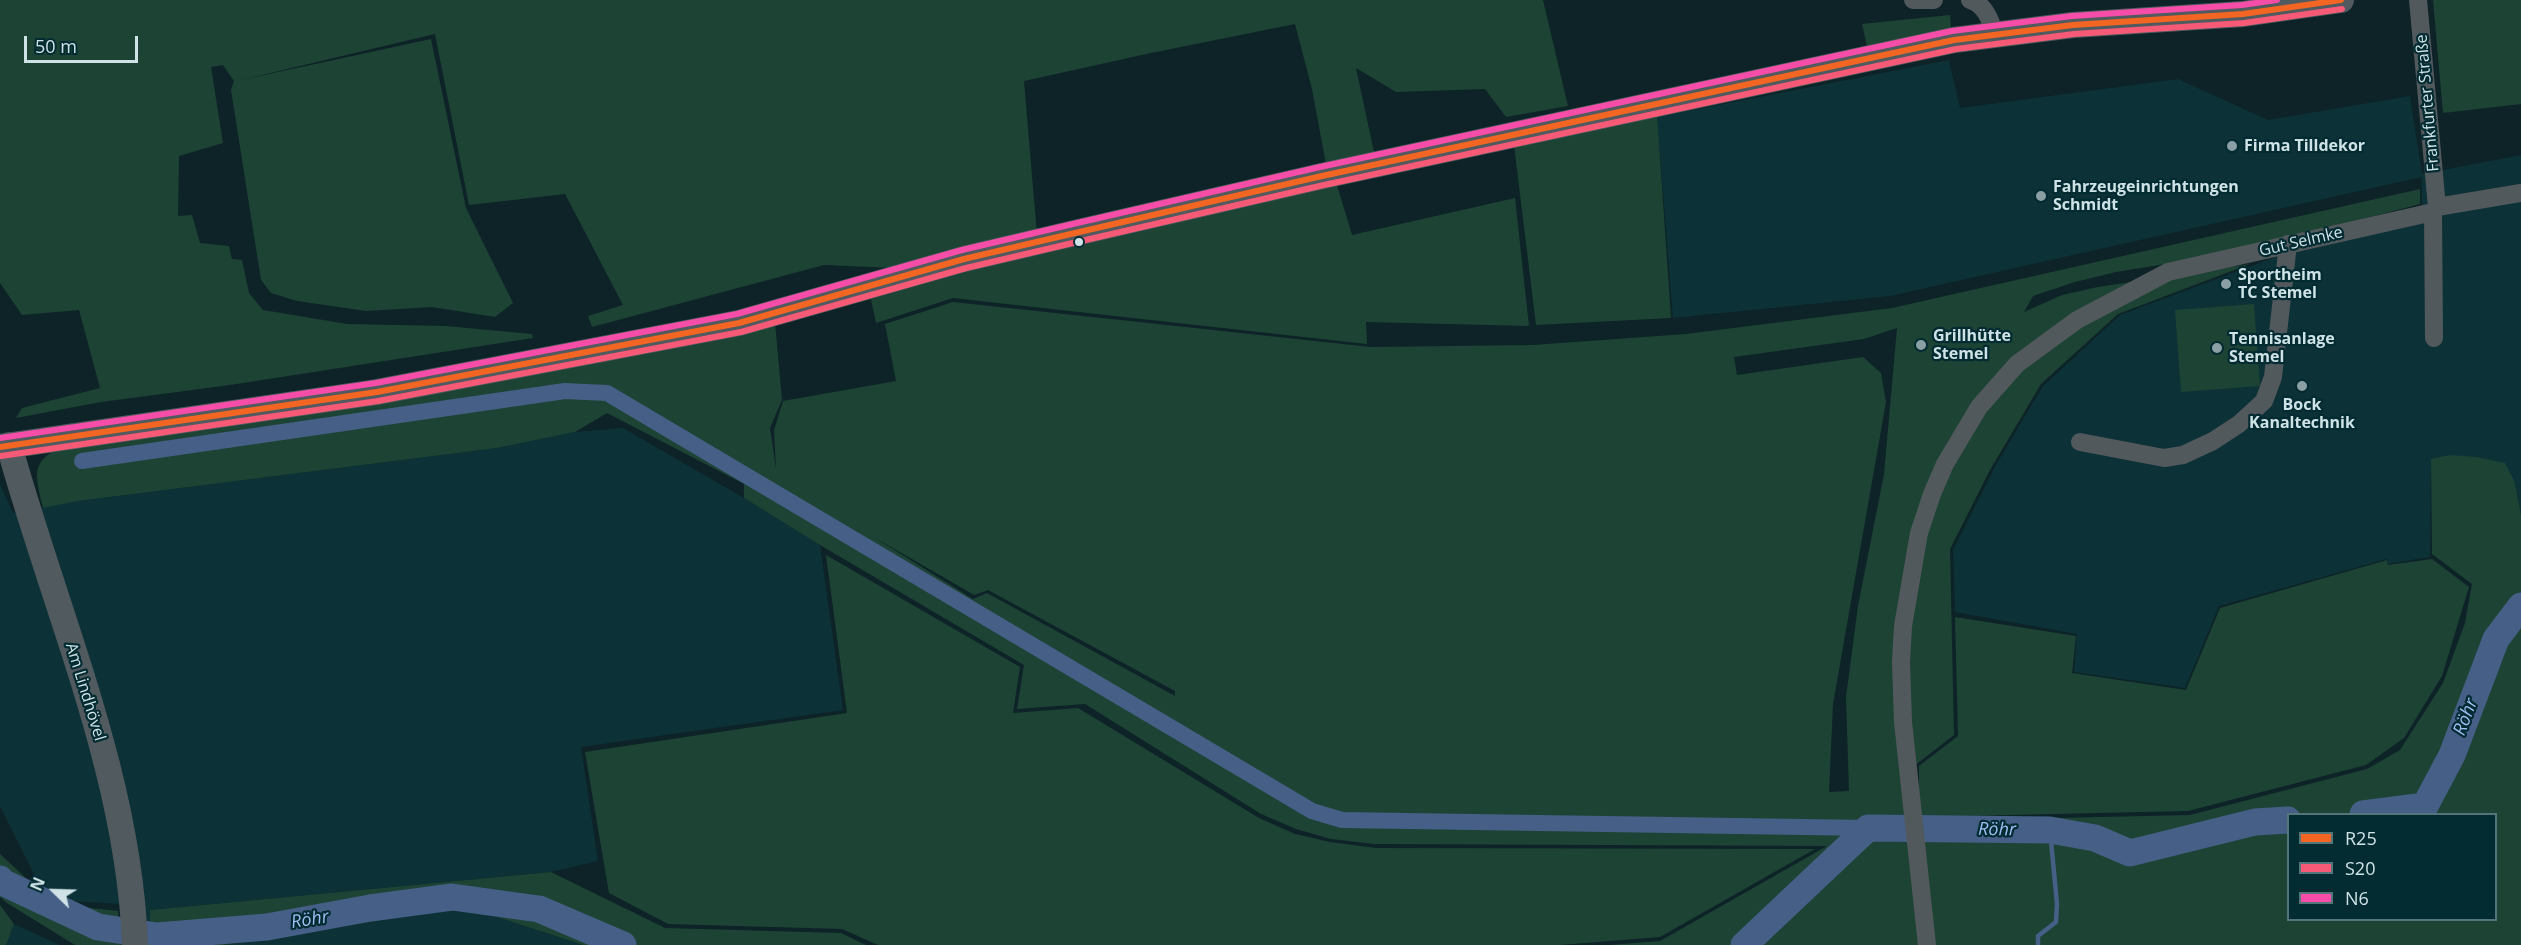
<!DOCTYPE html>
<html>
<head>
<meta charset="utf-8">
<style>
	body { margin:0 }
	#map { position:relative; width:2521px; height:945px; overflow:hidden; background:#0d2327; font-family:"Open Sans",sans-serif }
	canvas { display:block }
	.legend { position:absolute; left:2287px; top:813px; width:210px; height:108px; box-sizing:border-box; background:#022b32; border:2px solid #54757a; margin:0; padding:8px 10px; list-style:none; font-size:18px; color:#cfe3e7 }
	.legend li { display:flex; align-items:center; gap:12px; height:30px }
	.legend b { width:30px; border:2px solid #54757a }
	.north { position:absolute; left:24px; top:861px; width:60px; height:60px; -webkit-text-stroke:4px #022b32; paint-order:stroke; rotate:293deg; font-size:16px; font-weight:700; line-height:24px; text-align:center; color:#cfe3e7 }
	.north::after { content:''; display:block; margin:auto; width:21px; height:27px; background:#cfe3e7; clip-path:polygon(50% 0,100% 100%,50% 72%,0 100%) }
	.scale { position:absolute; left:24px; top:36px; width:114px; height:27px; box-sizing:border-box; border:3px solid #cfe3e7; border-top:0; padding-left:8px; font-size:18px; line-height:21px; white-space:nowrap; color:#cfe3e7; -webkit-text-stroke:4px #022b32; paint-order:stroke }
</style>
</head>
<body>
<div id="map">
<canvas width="2521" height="945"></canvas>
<ul class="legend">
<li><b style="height:8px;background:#f26522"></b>R25</li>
<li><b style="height:8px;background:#f75a77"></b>S20</li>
<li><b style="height:8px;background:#f54da8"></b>N6</li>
</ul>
<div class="north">N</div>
<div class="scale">50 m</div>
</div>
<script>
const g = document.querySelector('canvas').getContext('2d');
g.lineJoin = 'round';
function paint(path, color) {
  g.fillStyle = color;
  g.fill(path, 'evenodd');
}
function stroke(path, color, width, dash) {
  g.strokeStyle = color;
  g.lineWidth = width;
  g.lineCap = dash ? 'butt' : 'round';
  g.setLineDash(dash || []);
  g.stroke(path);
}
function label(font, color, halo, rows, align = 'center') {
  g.font = font + ' "Open Sans",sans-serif';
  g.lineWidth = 4.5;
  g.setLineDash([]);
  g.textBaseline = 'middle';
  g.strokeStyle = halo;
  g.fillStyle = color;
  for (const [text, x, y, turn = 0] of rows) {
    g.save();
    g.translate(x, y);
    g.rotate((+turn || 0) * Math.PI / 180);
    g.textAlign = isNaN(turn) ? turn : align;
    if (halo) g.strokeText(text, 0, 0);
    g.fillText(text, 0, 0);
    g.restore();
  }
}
const built = new Path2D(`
	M1949,60L1960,108L2178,79L2268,120L2410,96L2422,174L2521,155V515L2515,483L2431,459L2430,557L2388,564L2387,559L2219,606L2185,688L2074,672L2077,634L1955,612L1953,550L1997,463L2043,386L2120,315L2305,246L2422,222V177L1890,296L1673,318L1657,117Z
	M623,428L744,498L820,545L843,710L581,747L598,861L551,872L150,910V945H125L121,904L69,901L41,888L0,806V484L13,513L78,501L497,448L575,432Z
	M447,910L488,914L583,945H223Z
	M14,924L60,945H6Z`);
const green = new Path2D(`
	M0,0H1543L1568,106L1506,117L1485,89L1396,92L1356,68L1374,152L1326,164L1312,89L1295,24L1151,53L1024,81L1037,235L894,268L824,265L592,327L588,316L623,305L565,194L469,205L435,34L241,80L431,39L466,208L513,303L495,317L432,307L366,311L297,301L271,293L261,280L231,90L234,81L223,65L211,67L223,143L179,156L178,216L192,215L200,243L229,246L232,259L242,260L249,293L263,310L347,324L446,326L532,334L533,338L230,385L101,402L16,418L22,408L100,388L79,310L22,315L0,283Z
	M2433,0H2521V104L2443,113Z
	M1950,15L1951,28L1867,46L1862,24Z
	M1657,114L1671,318L1536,325L1514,145Z
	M1337,185L1352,235L1515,198L1529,326L1366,322L1367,344L953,298L876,323L871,299L969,271Z
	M2420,189V204L2234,253L2116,272L2075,282L2033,296L2024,312L2062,295L2098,287L2250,264L2118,314L2041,384L1990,470L1950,549L1954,735L1914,766L1922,945H1609L1660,941L1827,846L1374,844L1331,839L1296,829L1261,814L1085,704L1017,709L1024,665L820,545L744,498V484L607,413L575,432L497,448L78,501L43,508C36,477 29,462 61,447L775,322L782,400L770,428L776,469L774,430L783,401L896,381L885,324L953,302L1371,347L1533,345L1686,334L1892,308ZM1897,328L1884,474L1858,606L1846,697L1849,791L1829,792L1833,704L1886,402L1881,373L1863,357L1737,375L1734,357L1864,339ZM872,536L974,595L988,590L1175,691V696L987,593L973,599Z
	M2254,304L2260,386L2181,392L2175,310Z
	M2450,455L2476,457L2505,463L2515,483L2521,515V945H1933L1921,821L2190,815L2367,769L2400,750L2443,683L2465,623L2472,584L2432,554L2431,459ZM2288,814H2496V920H2288Z
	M826,555L1020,667L1013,713L1078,708L1259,818L1295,834L1330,842L1376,848L1815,849L1660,937L1560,945H878L842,929L668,924L609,893L585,752L847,713Z
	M2432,559L2469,587L2442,676L2404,738L2366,765L2188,811L1919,817V766L1958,736L1955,617L2076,636L2072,673L2186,690L2220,608L2387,560L2388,565Z
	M0,854L42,893L71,906L118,911L121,945H75L7,903L0,897Z
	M551,872L665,928L841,933L866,945H583L488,914L447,910L223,945H150V910Z
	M0,905L14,924L6,945H0Z`);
const stream = new Path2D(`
	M2038,945V936L2056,922L2057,904L2050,830`);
const canal = new Path2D(`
	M82,461L565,391L607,393L1312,811L1342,820L1868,828`);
const river = new Path2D(`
	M2363,814L2425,806L2452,755L2496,639L2521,606
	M0,879L4,883L98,927L157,936L267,927L370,908L452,897L539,909L623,945
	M1744,945L1868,828L2050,830L2095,838L2130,853L2255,822L2288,820`);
const street = new Path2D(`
	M1913,0H1934
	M1970,0C1985,4 1991,21 1995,35
	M2418,0L2437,207L2433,212L2434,338
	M2437,207L2521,193
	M2080,442L2164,458L2183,455L2213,441L2239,424L2264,401L2273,377L2288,244
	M1927,945L1903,722L1901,662L1903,626L1919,533L1932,494L1945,464L1979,407L2017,364L2077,320L2168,272L2433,212`);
const secondary = new Path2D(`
	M9,445C54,609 129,773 135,945
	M0,447L377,392L739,323L964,259L1075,233L1322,176L1954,40L2073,25L2243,14L2341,0`);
const bus1 = new Path2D(`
	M0,447L377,392L739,323L964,259L1075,233L1322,176L1954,40L2073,25L2243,14L2341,0`);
const bus2 = new Path2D(`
	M1,456L378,401L741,332L966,268L1077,242L1324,185L1956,49L2074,34L2244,23L2342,9`);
const bus3 = new Path2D(`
	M0,438L376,383L737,314L962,250L1073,224L1320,167L1952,31L2072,16L2242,5L2277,0`);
const markers = [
	[2232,146,6,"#8ba0a4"],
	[2041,196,6,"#8ba0a4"],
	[1079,242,5,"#cfe3e7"],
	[2226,284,6,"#8ba0a4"],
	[1921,345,6,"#8ba0a4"],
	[2217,348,6,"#8ba0a4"],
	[2302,386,6,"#8ba0a4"]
];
const streetNames = [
	["Frankfurter Straße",2428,103,-95],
	["Gut Selmke",2301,242,-13],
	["Am Lindhövel",85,692,73]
];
const poiNames = [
	["Firma Tilldekor",2244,146],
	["Fahrzeugeinrichtungen",2053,187],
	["Schmidt",2053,205],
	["Sportheim",2238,275],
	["TC Stemel",2238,293],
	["Grillhütte",1933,336],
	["Stemel",1933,354],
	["Tennisanlage",2229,339],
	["Stemel",2229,357],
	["Bock",2302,405,"center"],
	["Kanaltechnik",2302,423,"center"]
];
const waterNames = [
	["Röhr",2466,717,-69],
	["Röhr",1997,830,1],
	["Röhr",310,920,-9]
];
paint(built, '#0c3137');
paint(green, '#1d4334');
stroke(stream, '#455f87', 4.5);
stroke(canal, '#455f87', 16);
stroke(river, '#455f87', 27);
stroke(street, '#52595d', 18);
stroke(secondary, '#515a5e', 26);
stroke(bus1, '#f26522', 6);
stroke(bus2, '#f75a77', 6);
stroke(bus3, '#f54da8', 6);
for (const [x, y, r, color] of markers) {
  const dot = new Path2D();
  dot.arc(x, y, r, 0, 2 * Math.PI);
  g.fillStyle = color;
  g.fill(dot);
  stroke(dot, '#022b32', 2);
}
label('16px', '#cfe3e7', '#022b32', streetNames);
label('bold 16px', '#cfe3e7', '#022b32', poiNames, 'left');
label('italic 18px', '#9fbff5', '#022b32', waterNames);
</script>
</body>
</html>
